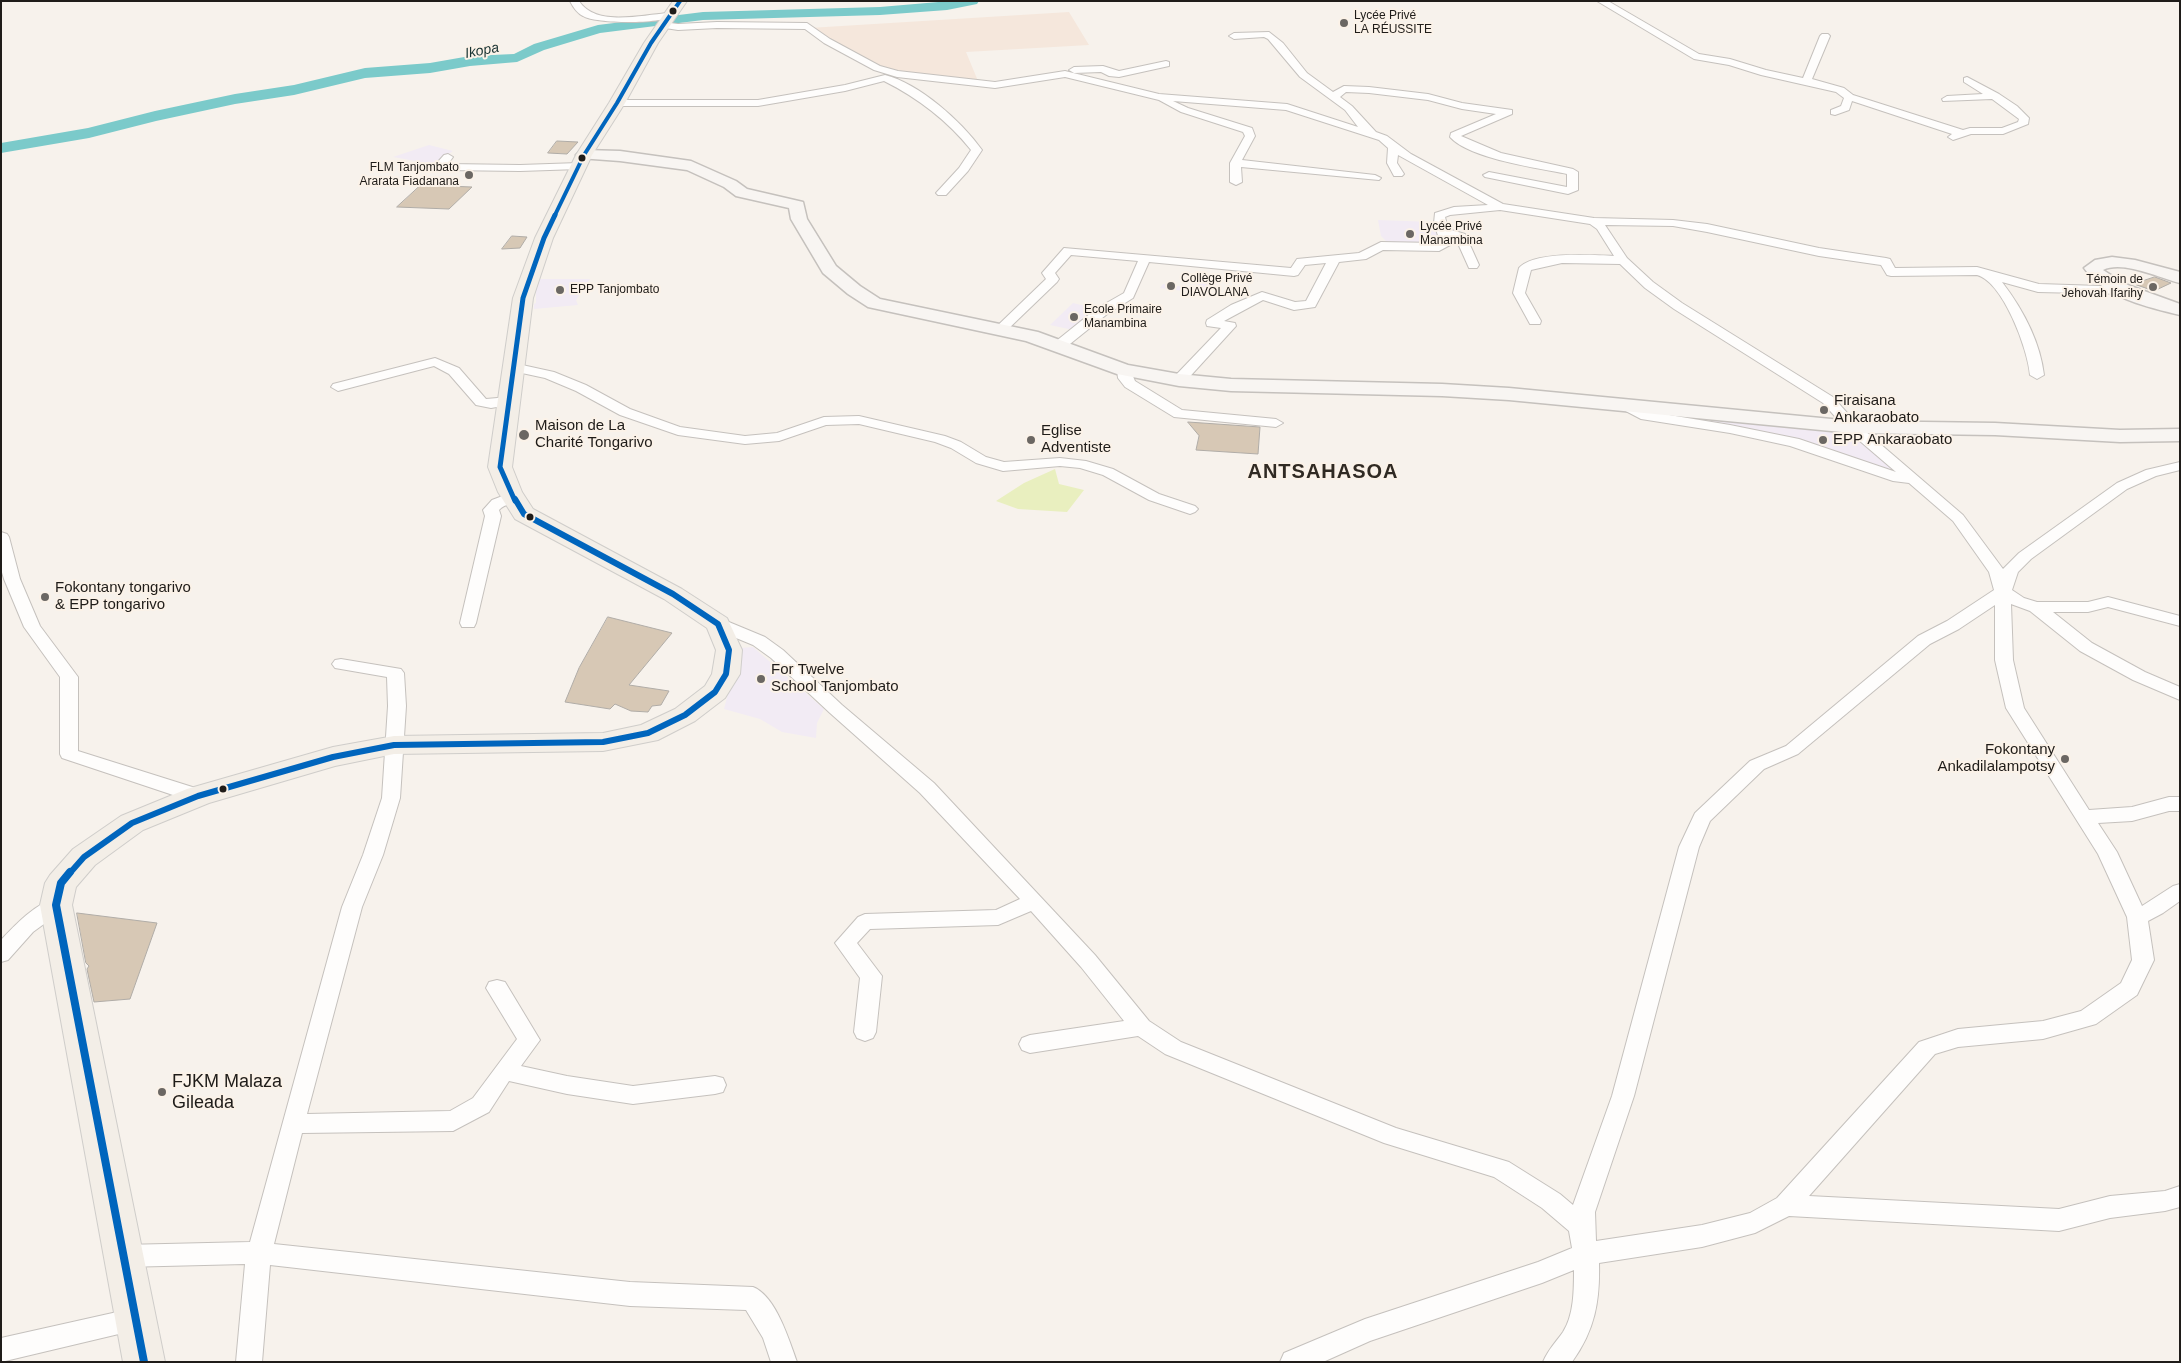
<!DOCTYPE html>
<html>
<head>
<meta charset="utf-8">
<style>
	body { margin:0 }
	#map { position:relative; width:2181px; height:1363px; overflow:hidden; background:#f7f2ec; font-family:Helvetica,sans-serif }
	canvas { display:block }
	.frame { position:absolute; inset:0; border:2px solid #1f1c19; pointer-events:none }
</style>
</head>
<body>
<div id="map">
<canvas width="2181" height="1363"></canvas>
<div class="frame"></div>
</div>
<script>
const g = document.querySelector('canvas').getContext('2d');
g.lineJoin = 'round';
function paint(path, color) {
  g.fillStyle = color;
  g.fill(path, 'evenodd');
}
function stroke(path, color, width, dash) {
  g.strokeStyle = color;
  g.lineWidth = width;
  g.lineCap = dash ? 'butt' : 'round';
  g.setLineDash(dash || []);
  g.stroke(path);
}
function label(font, color, halo, rows, align = 'center') {
  g.font = font + ' Helvetica,sans-serif';
  g.lineWidth = 4;
  g.setLineDash([]);
  g.textBaseline = 'middle';
  g.strokeStyle = halo;
  g.fillStyle = color;
  for (const [text, x, y, turn = 0] of rows) {
    g.save();
    g.translate(x, y);
    g.rotate((+turn || 0) * Math.PI / 180);
    g.textAlign = isNaN(turn) ? turn : align;
    if (halo) g.strokeText(text, 0, 0);
    g.fillText(text, 0, 0);
    g.restore();
  }
}
const commercial = new Path2D(`
	M1069,12L1089,45L966,52L978,81L890,71L827,39L809,28Z`);
const education = new Path2D(`
	M429,145L453,151L433,164L393,157Z
	M1378,220L1433,222L1439,232L1441,244H1389L1381,236Z
	M1206,278L1219,283L1199,293L1160,288L1163,284L1192,288L1199,285L1194,283L1199,280Z
	M536,279H590L576,300L578,305L534,309V304L536,303Z
	M1073,303L1101,310L1073,330L1050,325Z
	M1711,416L1845,430L1901,475L1708,423Z
	M753,647L824,709L817,723L816,738L782,732L760,719L724,709L740,648Z`);
const green = new Path2D(`
	M1055,469L1059,484L1084,490L1067,512L1018,509L996,501L1024,483Z`);
const river = new Path2D(`
	M950,1H979L977,4L947,10L880,15L703,20L600,33L544,50L517,62L470,66L430,73L365,78L294,95L235,104L156,121L89,138L1,153V143L88,128L155,111L235,94L294,85L365,68L430,63L470,56L514,54L534,44L598,25L703,12L880,7Z`);
const building = new Path2D(`
	M557,141L578,142L567,154L548,153Z
	M421,185L472,187L449,209L397,207Z
	M512,236L527,237L520,248L502,249Z
	M2155,277L2171,283L2154,291L2134,284Z
	M1188,422L1260,427L1258,454L1196,450L1199,436Z
	M608,617L672,633L629,685L669,691L661,705L652,706L648,712L631,711L615,704L610,709L565,702L579,668Z
	M77,913L157,923L130,999L94,1002L87,969L89,966L86,963Z`);
const street = new Path2D(`
	M570,1H579C596,27 641,15 668,13L672,16C662,24 596,24 583,16C577,13 573,7 570,1Z
	M1597,1H1608L1699,54L1730,59L1766,70L1803,78L1820,36L1822,34H1828L1830,36L1812,79L1844,88L1853,95L1963,130L1970,128H2002L2018,122L2019,119L1992,99L1943,101L1942,99L1947,96L1983,94L1964,82V78L1967,77L1999,94L2017,106L2029,118L2028,124L2003,134H1971L1953,140L1948,137L1952,134L1852,101L1849,110L1835,115L1831,114V110L1841,106L1844,98L1836,92L1761,75L1729,65L1694,59Z
	M662,22L678,24L717,22L807,23L830,39L880,66L898,71L995,82L1065,71L1159,94L1287,104L1358,127L1345,110L1300,77L1268,39L1264,37L1234,39L1229,36L1234,33L1269,32L1283,43L1307,73L1333,92L1344,86L1369,87L1428,94L1462,103L1512,110V114L1461,136L1501,153L1573,169L1578,172V190L1568,194L1485,177L1483,175L1489,172L1567,187V174C1538,168 1470,159 1450,137L1451,133L1496,114L1462,109L1428,100L1369,93L1346,92L1340,97L1352,106L1376,132L1387,136L1411,154L1503,204L1594,218L1673,220L1707,224L1819,248L1886,258L1890,259L1895,268L1977,267L2039,284L2130,287L2132,290L2126,294L2038,292L2002,282C2022,308 2040,341 2044,375L2037,379L2030,375C2028,349 2003,282 1977,275L1891,276L1887,275L1881,265L1819,256L1707,232L1673,226L1605,225L1627,258L1653,282L1682,303L1833,397L1857,424L1963,515L2003,569L2019,553L2117,483L2146,470L2180,462V470L2156,476L2127,489L2031,559L2018,572L2012,590L2024,598L2037,602H2088L2108,597L2180,616V626L2108,607L2088,612H2053L2092,643L2145,672L2180,687V700L2133,680L2080,651L2030,611L2011,604L2013,660L2024,708L2089,810L2132,807L2169,797H2180V811H2169L2132,821L2098,823L2117,852L2142,906L2173,886L2180,884V901L2163,913L2148,921L2154,960L2137,995L2096,1024L2043,1039L1958,1047L1935,1054L1809,1196L2059,1209L2110,1196L2165,1191L2180,1186V1207L2165,1211L2110,1218L2059,1231L1789,1216L1755,1233L1702,1247L1599,1263C1600,1301 1595,1330 1572,1362H1543C1548,1350 1556,1342 1563,1332C1574,1315 1574,1290 1574,1270L1542,1283L1370,1341L1323,1362H1280L1284,1353L1365,1319L1538,1262L1572,1248L1569,1231L1542,1208L1494,1177L1384,1143L1165,1054L1138,1036L1030,1053L1022,1050L1019,1044L1022,1038L1030,1035L1124,1021L1081,967L1031,911L998,925L870,929L857,943L882,976L876,1032L873,1038L865,1041L857,1038L854,1032L860,978L835,943L858,917L865,914L996,910L1020,899L920,793L830,713L771,658L753,645L712,628L710,624L712,620H724L765,637L783,650L842,705L934,783L1095,955L1149,1021L1181,1042L1396,1128L1509,1162L1560,1194L1573,1205L1612,1096L1679,847L1695,813L1750,761L1786,746L1918,636L1947,621L1994,590L1989,572L1953,521L1909,483L1893,481L1790,446L1730,433L1641,419L1620,408L1618,405L1625,401L1645,411L1730,425L1799,439L1896,472L1847,430L1823,403L1674,309L1645,288L1620,264L1562,263L1531,270L1525,293L1541,321L1540,324H1530L1513,293L1519,268C1534,251 1593,255 1614,256L1597,229L1590,224L1500,210L1450,215L1445,217L1448,229L1465,234L1479,265L1477,268H1469L1456,239L1450,237L1452,244L1439,251L1383,250L1366,259L1339,262L1315,307L1294,310L1263,300L1224,321L1235,323L1236,326L1184,383H1174L1172,380L1174,377L1221,328L1207,326L1206,323L1207,320L1231,305L1262,292L1295,302L1306,301L1326,263L1305,265L1298,275L1294,276L1149,262L1133,298L1106,315L1065,348H1055L1053,345L1055,342L1096,309L1124,293L1138,261L1071,255L1055,273L1059,279L1057,282L1005,332H995L994,329L1046,279L1042,273L1064,248L1291,268L1297,259L1359,253L1381,242L1437,243L1440,242L1434,223L1435,213L1454,207L1488,205L1398,155L1397,163L1404,174L1402,176H1394L1387,163L1388,148L1379,140L1286,110L1173,101L1188,108L1252,128L1255,136L1242,160L1375,175L1381,178L1379,180L1241,167L1242,182L1236,185L1230,182V163L1245,136L1243,132L1181,112L1159,100L1065,77L995,88L897,77L874,70L824,43L805,29L717,28L678,30L659,27L657,25ZM1995,605V660L2006,708L2098,854L2127,917L2132,960L2121,983L2081,1011L2043,1021L1958,1029L1919,1042L1777,1198L1750,1213L1702,1225L1596,1241L1595,1212L1634,1096L1699,847L1710,821L1764,769L1798,754L1930,644L1959,629Z
	M1166,61L1169,62V66L1119,77L1109,76L1101,72L1074,73L1069,70L1074,67L1103,66L1119,71Z
	M885,75C920,84 961,121 982,150L968,171L946,195H938L936,193L959,168L971,150C947,120 918,98 884,81L845,91L758,106H617L612,103L617,100H758L845,85Z
	M448,154L453,157L448,164L520,165L579,163L584,166L579,169L520,171L446,170L436,164L444,155Z
	M435,358L459,368L486,399L509,397L516,401L514,404L491,408L476,405L449,374L434,366L338,391L331,387L333,384Z
	M513,363L554,372L586,385L630,409L680,427L745,436L777,433L824,417L859,416L945,436L961,442L986,457L1004,462L1060,458L1086,461L1113,469L1159,494L1195,506L1198,509L1195,512L1190,514L1149,500L1103,475L1080,468L1060,466L1003,471L976,463L951,448L935,442L859,424L826,425L779,441L745,444L678,435L620,415L576,391L545,378L508,370L506,367L508,364Z
	M1124,366L1129,367L1135,381L1182,410L1276,419L1283,423L1276,427L1174,417L1125,387L1118,378L1117,370Z
	M513,492L518,494L521,497C516,504 505,503 499,510L501,516L476,623L474,627H462L460,623L485,516L483,510L492,500Z
	M1,532L7,534L9,537L20,579L40,626L78,677V751L205,791L207,796L205,801L198,802L191,801L62,758L60,754V677L24,627L4,579L1,569Z
	M341,659L401,669L404,673L406,706L400,798L383,855L362,907L307,1114L450,1111L473,1098L517,1039L486,988L489,982L497,980L505,982L540,1040L521,1066L567,1076L633,1086L715,1076L723,1078L726,1085L723,1092L715,1094L633,1104L567,1094L509,1081L489,1112L453,1131L302,1133L274,1244L630,1282L753,1287C776,1296 789,1340 797,1362H771L763,1338L746,1310L630,1306L270,1265L262,1362H236L245,1264L123,1267L114,1264L111,1256L114,1248L123,1245L250,1242L342,907L363,855L382,798L388,706L387,677L335,668L332,664L335,660Z
	M56,898L63,900L66,905L63,910L33,932L8,960L1,962V940C16,924 35,904 56,898Z
	M135,1308L144,1312L148,1320L144,1328L1,1362V1338Z`);
const secondary = new Path2D(`
	M584,150L620,151L691,161L736,181L747,189L803,202L807,219L836,266L860,286L880,299L1038,332L1128,365L1179,374L1231,379L1442,384L1509,388L1852,421L1995,423L2120,430L2180,429V441L2120,442L1995,435L1852,433L1509,400L1442,396L1231,391L1179,386L1117,374L1026,341L868,307L848,294L823,273L791,219L789,208L736,196L724,187L687,170L620,161L579,158L576,155L579,152Z
	M2112,257L2135,260L2180,272V283C2159,278 2123,260 2103,270L2125,284L2180,304V315C2147,307 2104,297 2084,268L2095,260Z`);
const primary = new Path2D(`
	M673,1H687L658,43L625,103L592,155L553,238L533,298L512,467L522,492L533,509L682,589L727,618L742,650L740,674L725,698L695,721L658,740L603,751L394,754L335,766L209,803L143,830L95,865L76,887L72,905L165,1362H123L40,905L45,883L50,875L73,849L121,816L187,789L333,747L394,736L603,733L641,725L675,709L705,686L712,674L716,650L707,628L664,599L515,519L498,492L488,467L513,298L535,238L576,155L609,103L644,43Z`);
const bus1Far3 = new Path2D(`
	M554,217L584,155L617,103L651,43L680,1`);
const bus1Far2 = new Path2D(`
	M515,501L500,467L523,298L544,238L555,215`);
const bus1Far1 = new Path2D(`
	M69,874L84,857L132,823L198,796L333,757L394,745L603,742L648,733L685,715L715,692L726,674L729,650L718,624L673,594L524,514L515,499`);
const bus1 = new Path2D(`
	M70,872L61,883L56,905L144,1362`);
const markers = [
	[673,11,4.5,"#1f1c19"],
	[1344,23,5,"#6b6763"],
	[582,158,4.5,"#1f1c19"],
	[469,175,5,"#6b6763"],
	[1410,234,5,"#6b6763"],
	[1171,286,5,"#6b6763"],
	[2153,287,5,"#6b6763"],
	[560,290,5,"#6b6763"],
	[1074,317,5,"#6b6763"],
	[1824,410,5,"#6b6763"],
	[524,435,6,"#6b6763"],
	[1031,440,5,"#6b6763"],
	[1823,440,5,"#6b6763"],
	[530,517,4.5,"#1f1c19"],
	[45,597,5,"#6b6763"],
	[761,679,5,"#6b6763"],
	[2065,759,5,"#6b6763"],
	[223,789,4.5,"#1f1c19"],
	[162,1092,5,"#6b6763"]
];
const farPoinames = [
	["Lycée Privé",1354,16],
	["LA RÉUSSITE",1354,30],
	["FLM Tanjombato",459,168,"right"],
	["Ararata Fiadanana",459,182,"right"],
	["Lycée Privé",1420,227],
	["Manambina",1420,241],
	["Collège Privé",1181,279],
	["DIAVOLANA",1181,293],
	["Témoin de",2143,280,"right"],
	["Jehovah Ifarihy",2143,294,"right"],
	["EPP Tanjombato",570,290],
	["Ecole Primaire",1084,310],
	["Manambina",1084,324]
];
const farWaternames = [
	["Ikopa",482,51,-11]
];
const poiNames = [
	["Firaisana",1834,401],
	["Ankaraobato",1834,418],
	["Maison de La",535,426],
	["Charité Tongarivo",535,443],
	["Eglise",1041,431],
	["Adventiste",1041,448],
	["EPP Ankaraobato",1833,440],
	["Fokontany tongarivo",55,588],
	["& EPP tongarivo",55,605],
	["For Twelve",771,670],
	["School Tanjombato",771,687],
	["Fokontany",2055,750,"right"],
	["Ankadilalampotsy",2055,767,"right"]
];
const nearPoinames = [
	["FJKM Malaza",172,1082],
	["Gileada",172,1103]
];
const districtNames = [
	["ANTSAHASOA",1323,472]
];
paint(commercial, '#f5e7dc');
paint(education, '#f2ebf4');
paint(green, '#e9efbf');
paint(river, '#7bcaca');
paint(building, '#d7c8b5');
stroke(building, '#b0aca7', 1);
stroke(street, '#c5c1bd', 2);
stroke(secondary, '#c5c1bd', 3);
stroke(primary, '#cfcdca', 2);
paint(street, '#fefdfc');
paint(secondary, '#f8f5f2');
paint(primary, '#f3eee7');
stroke(bus1Far3, '#0065bd', 4);
stroke(bus1Far2, '#0065bd', 5);
stroke(bus1Far1, '#0065bd', 6);
stroke(bus1, '#0065bd', 8);
for (const [x, y, r, color] of markers) {
  const dot = new Path2D();
  dot.arc(x, y, r, 0, 2 * Math.PI);
  g.fillStyle = color;
  g.fill(dot);
  stroke(dot, '#fbf2e8', 2);
}
label('12px', '#1f1c19', '#fbf2e8', farPoinames, 'left');
label('italic 14px', '#193333', '#fbf2e8', farWaternames);
label('15px', '#1f1c19', '#fbf2e8', poiNames, 'left');
label('18px', '#1f1c19', '#fbf2e8', nearPoinames, 'left');
g.letterSpacing = '1px';
label('bold 20px', '#302a23', '#fbf2e8', districtNames);
g.letterSpacing = '0px';
</script>
</body>
</html>
